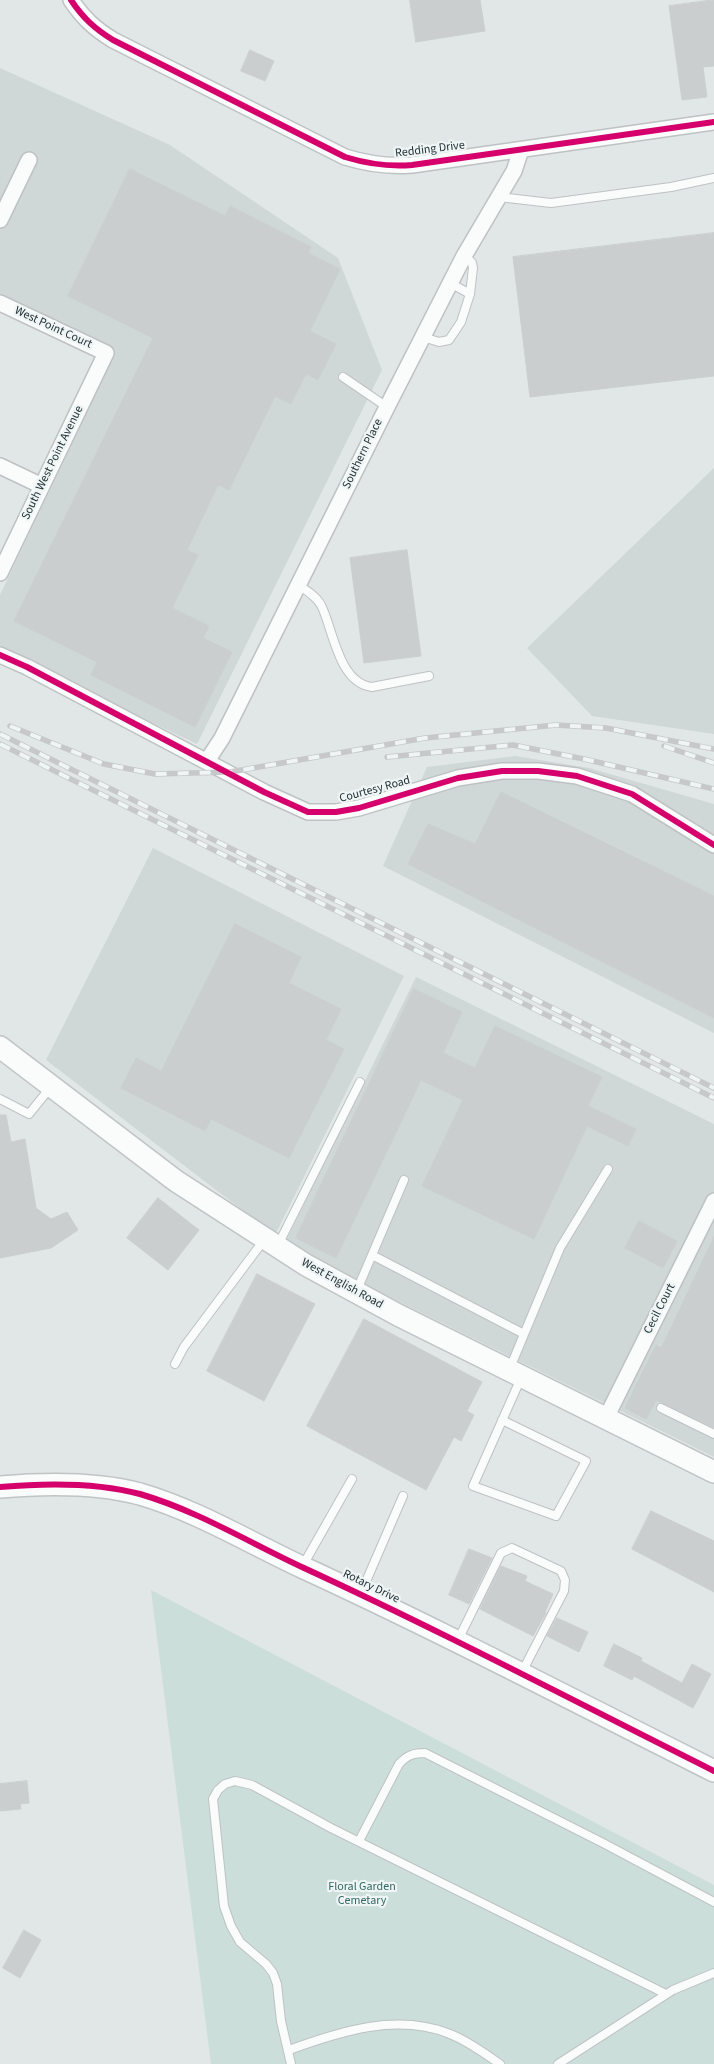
<!DOCTYPE html>
<html>
<head>
<meta charset="utf-8">
<style>
	body { margin:0 }
	canvas { display:block; background:#e1e6e6 }
</style>
</head>
<body>
<canvas width="714" height="2064"></canvas>
<script>
const g = document.querySelector('canvas').getContext('2d');
g.lineJoin = 'round';
function paint(path, color) {
  g.fillStyle = color;
  g.fill(path, 'evenodd');
}
function stroke(path, color, width, dash) {
  g.strokeStyle = color;
  g.lineWidth = width;
  g.lineCap = dash ? 'butt' : 'round';
  g.setLineDash(dash || []);
  g.stroke(path);
}
function label(font, color, halo, rows, align = 'center') {
  g.font = font + ' "Source Sans 3",sans-serif';
  g.lineWidth = 4.5;
  g.setLineDash([]);
  g.textBaseline = 'middle';
  g.strokeStyle = halo;
  g.fillStyle = color;
  for (const [text, x, y, turn = 0] of rows) {
    g.save();
    g.translate(x, y);
    g.rotate((+turn || 0) * Math.PI / 180);
    g.textAlign = isNaN(turn) ? turn : align;
    if (halo) g.strokeText(text, 0, 0);
    g.fillText(text, 0, 0);
    g.restore();
  }
}
const built = new Path2D(`
	M0,68L170,145L338,258L382,370L197,744L0,650V595L114,356L0,300Z
	M714,468V734L592,716L527,648Z
	M515,756L589,768L714,804V1033L383,866L427,767Z
	M153,848L404,976L275,1235L46,1060Z
	M416,977L714,1124V1457L284,1245Z`);
const green = new Path2D(`
	M151,1590L714,1885V2064H211Z`);
const building = new Path2D(`
	M410,0H480L485,31L416,42Z
	M714,0V66L703,67L707,97L682,100L669,6Z
	M250,50L274,61L265,81L241,71Z
	M130,169L225,216L230,206L311,247L308,253L340,269L310,331L336,344L318,380L306,374L291,404L275,396L229,490L218,485L187,550L198,555L172,608L209,626L203,638L232,652L195,727L91,675L97,662L14,621L153,338L68,296Z
	M714,233V376L530,397L513,257Z
	M407,550L421,656L364,663L350,558Z
	M501,792L714,896V1018L408,864L428,824L475,844Z
	M235,924L301,957L289,983L341,1009L326,1040L344,1049L289,1158L211,1119L205,1131L121,1088L136,1058L161,1071Z
	M414,989L462,1012L443,1053L475,1068L495,1026L602,1077L588,1106L636,1129L628,1146L587,1126L534,1239L422,1186L463,1100L421,1080L336,1258L296,1238Z
	M0,1115H6L11,1142L25,1139L36,1208L51,1219L67,1212L78,1230L51,1248L0,1258Z
	M158,1198L199,1230L168,1270L127,1238Z
	M639,1221L677,1241L663,1268L625,1248Z
	M714,1237V1428L656,1400L646,1419L625,1408L656,1345L661,1348Z
	M257,1274L315,1304L264,1401L207,1371Z
	M364,1319L482,1382L467,1411L474,1415L461,1441L454,1437L426,1490L307,1426Z
	M651,1511L714,1541V1592L632,1549Z
	M469,1549L492,1558L469,1604L449,1595Z
	M501,1566L527,1576L525,1581L553,1594L545,1612L546,1613L533,1636L480,1609Z
	M557,1618L588,1632L579,1652L547,1636Z
	M614,1644L642,1658L641,1661L682,1683L692,1664L711,1674L693,1708L634,1676L632,1680L604,1666Z
	M27,1781L29,1803L20,1804L21,1809L0,1811V1784Z
	M24,1930L41,1940L20,1978L3,1968Z`);
const lane = new Path2D(`
	M499,197L551,203L671,187L714,178
	M450,283L470,294
	M423,337L439,342L449,340L461,322L470,294L473,268L472,263L465,255
	M343,377L387,407
	M298,585C306,590 316,596 321,605C333,628 338,683 372,687L429,676
	M0,1099L29,1114L50,1088
	M278,1245L360,1082
	M372,1255L524,1334
	M357,1290L404,1180
	M175,1364L184,1347L264,1240
	M510,1368L560,1248L608,1169
	M661,1408L714,1434
	M502,1420L586,1461L556,1516L473,1486L521,1378
	M302,1567L352,1479
	M361,1593L403,1496
	M458,1640L501,1553L512,1548L561,1571L565,1580L564,1591L522,1672
	M359,1841L399,1764C407,1755 414,1753 425,1753L603,1843L714,1902
	M289,2050C341,2031 397,2013 450,2034C468,2041 484,2053 500,2064
	M291,2064L281,2021L277,1984L273,1973L266,1964L240,1942L231,1926L224,1906L213,1799L218,1790L225,1784L235,1781L252,1785L331,1828L666,1994
	M558,2064L673,1990L714,1973`);
const street = new Path2D(`
	M71,0C83,18 95,29 113,40L345,157C368,164 388,167 412,165L714,122
	M0,220L29,160
	M0,303L106,353L0,573
	M0,466L42,486
	M0,655L27,667L264,792L308,812H336L359,808L458,778L502,771H538L577,776L632,794L714,845
	M207,761L222,738L387,407L464,256L514,171L521,150
	M606,1418L714,1201`);
const secondary = new Path2D(`
	M0,1047L176,1181L306,1265L398,1315L714,1472
	M0,1487C46,1483 95,1482 140,1494C198,1511 250,1543 304,1568C443,1632 578,1703 714,1771`);
const rail = new Path2D(`
	M10,726L104,764L155,774L230,772L425,738L556,725L606,728L714,749
	M0,734L714,1088
	M0,744L714,1098
	M664,746L714,763
	M387,757L513,745L584,759L714,789`);
const cycleway = new Path2D(`
	M71,0C83,18 95,29 113,40L345,157C368,164 388,167 412,165L714,122
	M0,655L27,667L264,792L308,812H336L359,808L458,778L502,771H538L577,776L632,794L714,845
	M0,1487C46,1483 95,1482 140,1494C198,1511 250,1543 304,1568C443,1632 578,1703 714,1771`);
const streetNames = [
	["Redding Drive",430,150,-7],
	["West Point Court",53,328,25],
	["Southern Place",363,454,-64],
	["South West Point Avenue",53,463,-64],
	["Courtesy Road",375,790,-15],
	["West English Road",342,1284,29],
	["Cecil Court",660,1309,-63],
	["Rotary Drive",371,1587,26]
];
const parkNames = [
	["Floral Garden",362,1887],
	["Cemetary",362,1901]
];
paint(built, '#d0d7d7');
paint(green, '#ccdeda');
paint(building, '#cacecf');
stroke(building, '#cacfcf', 1);
stroke(lane, '#bec2c3', 10);
stroke(street, '#bec2c3', 18);
stroke(secondary, '#bfc4c5', 24);
stroke(lane, '#fafbfb', 8);
stroke(street, '#fafbfb', 15);
stroke(secondary, '#fafbfb', 21);
stroke(rail, '#c6c8c9', 5.5);
stroke(rail, '#eff5f5', 4, [11]);
stroke(cycleway, '#d6006c', 6);
label('12px', '#223136', '#eff5f5', streetNames);
label('12px', '#326863', '#eff5f5', parkNames);
</script>
</body>
</html>
